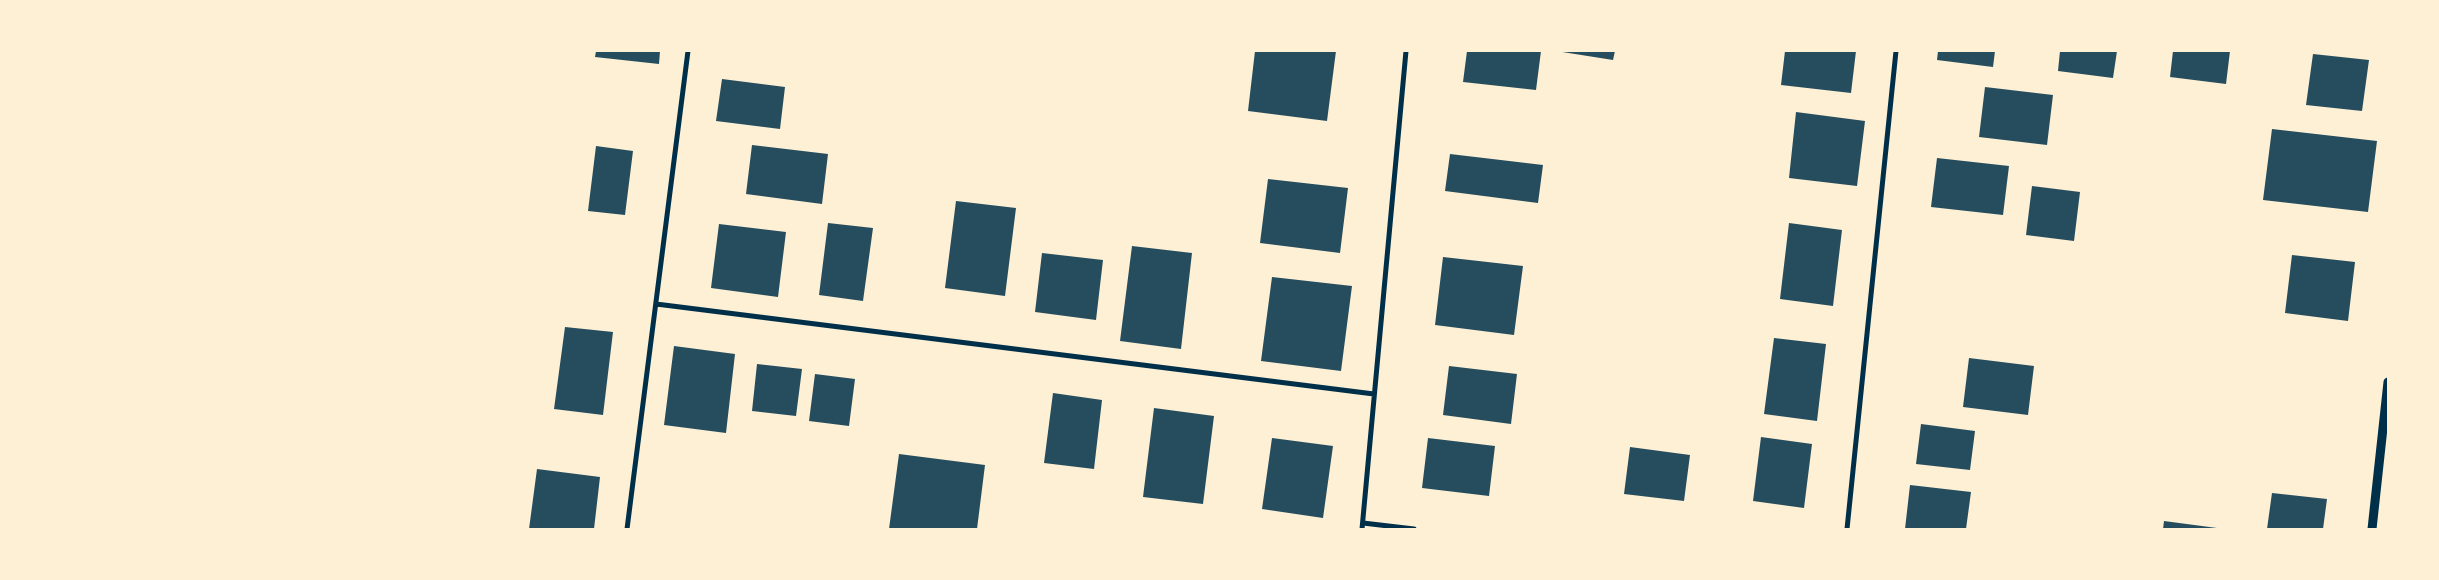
<!DOCTYPE html>
<html>
<head>
<meta charset="utf-8">
<style>
	body { margin:0 }
	#map { position:relative; width:2439px; height:580px; overflow:hidden; background:#fdf0d5; font-family:"PT Sans",sans-serif }
	canvas { display:block }
	.frame { position:absolute; inset:0; border:52px solid #fdf0d5; pointer-events:none }
</style>
</head>
<body>
<div id="map">
<canvas width="2439" height="580"></canvas>
<div class="frame"></div>
</div>
<script>
const g = document.querySelector('canvas').getContext('2d');
g.lineJoin = 'round';
function paint(path, color) {
  g.fillStyle = color;
  g.fill(path, 'evenodd');
}
function stroke(path, color, width, dash) {
  g.strokeStyle = color;
  g.lineWidth = width;
  g.lineCap = dash ? 'butt' : 'round';
  g.setLineDash(dash || []);
  g.stroke(path);
}
const building = new Path2D(`
	M596,51H660L659,64L595,57Z
	M1255,51H1336L1327,121L1248,111Z
	M1467,51H1541L1536,90L1463,82Z
	M1556,51H1615L1613,60Z
	M1785,51H1856L1851,93L1781,85Z
	M1938,51H1995L1993,67L1937,60Z
	M2060,51H2117L2113,78L2058,71Z
	M2173,51H2230L2226,84L2170,77Z
	M2313,54L2369,60L2362,111L2306,105Z
	M722,79L785,87L780,129L716,121Z
	M1985,87L2053,95L2047,145L1979,137Z
	M1796,112L1865,121L1857,186L1789,178Z
	M2272,129L2377,141L2368,212L2263,200Z
	M752,145L828,154L822,204L746,194Z
	M596,146L633,151L625,215L588,211Z
	M1450,154L1543,165L1538,203L1445,191Z
	M1937,158L2009,166L2003,215L1931,207Z
	M1268,179L1348,188L1340,253L1260,243Z
	M2032,186L2080,192L2074,241L2026,235Z
	M956,201L1016,208L1005,296L945,288Z
	M828,223L873,228L863,301L819,295Z
	M1789,223L1842,230L1833,306L1780,299Z
	M719,224L786,232L778,297L711,288Z
	M1132,246L1192,253L1181,349L1120,341Z
	M1042,253L1103,260L1096,320L1035,312Z
	M2292,255L2355,262L2348,321L2285,313Z
	M1443,257L1523,266L1514,335L1435,325Z
	M1272,277L1352,286L1341,371L1261,361Z
	M565,327L613,332L603,415L554,409Z
	M1774,338L1826,344L1817,421L1764,414Z
	M674,346L735,354L726,433L664,425Z
	M1969,358L2034,366L2028,415L1963,407Z
	M757,364L802,369L796,416L752,411Z
	M1449,366L1517,374L1511,424L1443,415Z
	M815,374L855,379L849,426L809,421Z
	M1053,393L1102,400L1094,469L1044,463Z
	M1154,408L1214,416L1203,504L1143,497Z
	M1921,424L1975,431L1970,470L1916,464Z
	M1761,437L1812,444L1804,508L1753,501Z
	M1272,438L1333,446L1323,518L1262,509Z
	M1428,438L1495,446L1489,496L1422,488Z
	M1630,447L1690,455L1684,501L1624,494Z
	M899,454L985,465L977,529H889Z
	M537,469L600,477L594,529H529Z
	M1910,485L1971,492L1966,529H1905Z
	M2272,493L2327,499L2323,529H2267Z
	M2164,521L2217,528L2216,529H2163Z`);
const minor = new Path2D(`
	M656,304L1374,394
	M1363,523L1414,529
	M627,529L688,51
	M1362,529L1406,51
	M1847,529L1896,51`);
const tertiary = new Path2D(`
	M2372,529L2388,382`);
paint(building, '#264d5e');
stroke(minor, '#003049', 5);
stroke(tertiary, '#003049', 9);
</script>
</body>
</html>
